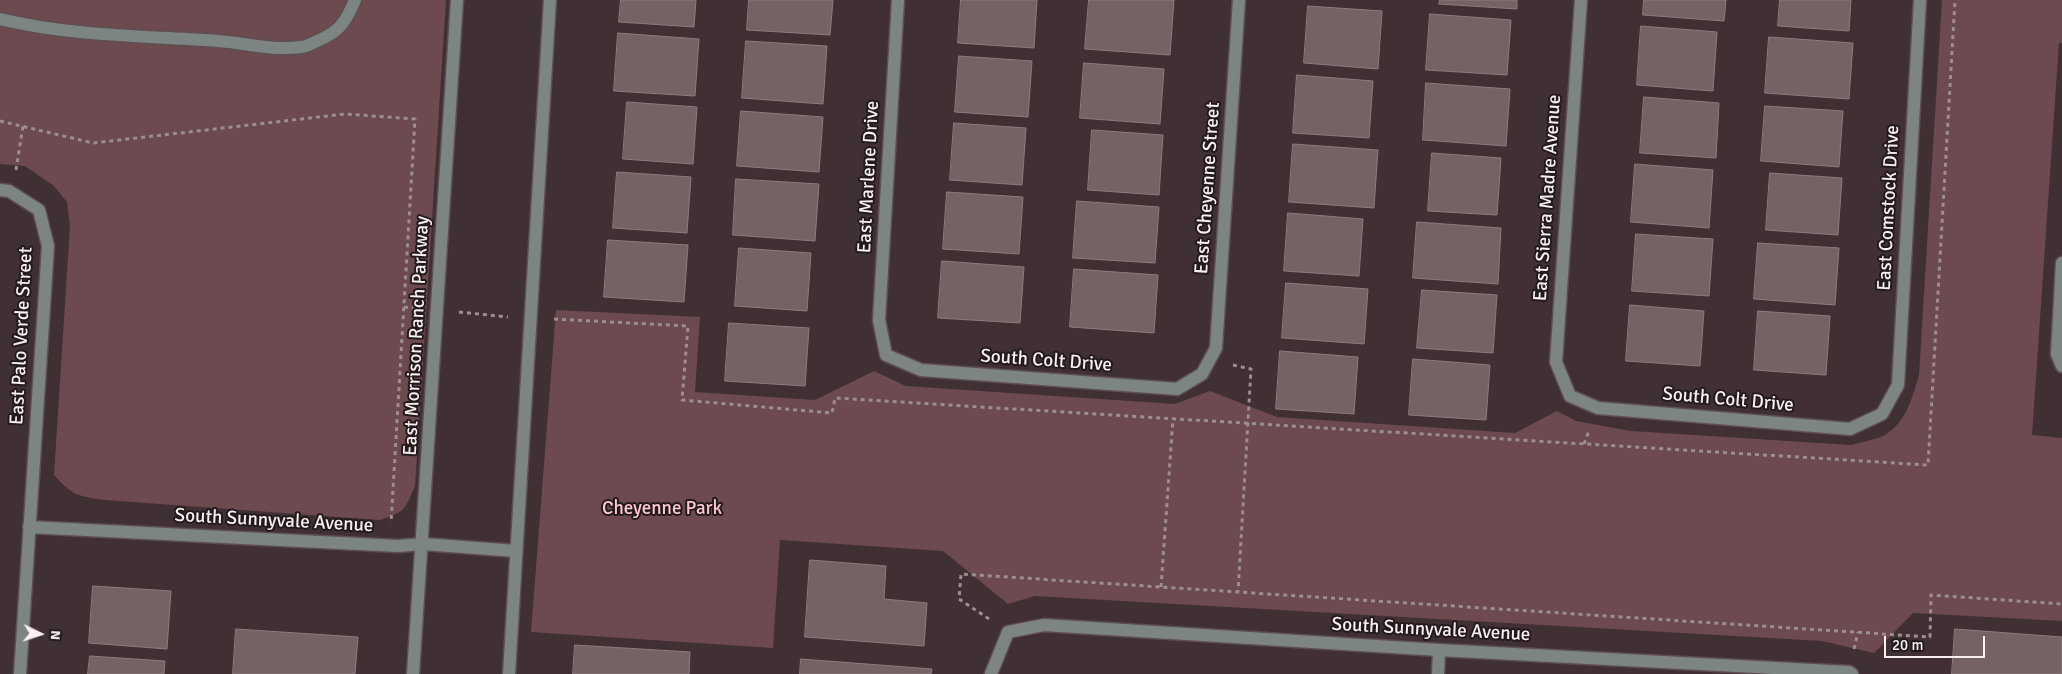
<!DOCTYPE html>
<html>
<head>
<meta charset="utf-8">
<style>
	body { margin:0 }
	#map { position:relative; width:2062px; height:674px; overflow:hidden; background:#403033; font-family:Signika,sans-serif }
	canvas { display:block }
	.north { position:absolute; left:15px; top:609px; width:50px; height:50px; -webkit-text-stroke:4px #221a1c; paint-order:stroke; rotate:94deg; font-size:14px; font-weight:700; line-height:20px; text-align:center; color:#f9eef0 }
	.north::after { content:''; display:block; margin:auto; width:18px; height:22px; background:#f9eef0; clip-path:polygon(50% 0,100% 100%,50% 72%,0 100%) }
	.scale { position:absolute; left:1884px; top:636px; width:101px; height:22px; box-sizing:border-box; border:2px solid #f9eef0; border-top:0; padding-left:6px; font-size:15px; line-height:18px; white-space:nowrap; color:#f9eef0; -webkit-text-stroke:4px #221a1c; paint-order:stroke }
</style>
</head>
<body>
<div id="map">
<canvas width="2062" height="674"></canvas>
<div class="north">N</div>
<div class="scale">20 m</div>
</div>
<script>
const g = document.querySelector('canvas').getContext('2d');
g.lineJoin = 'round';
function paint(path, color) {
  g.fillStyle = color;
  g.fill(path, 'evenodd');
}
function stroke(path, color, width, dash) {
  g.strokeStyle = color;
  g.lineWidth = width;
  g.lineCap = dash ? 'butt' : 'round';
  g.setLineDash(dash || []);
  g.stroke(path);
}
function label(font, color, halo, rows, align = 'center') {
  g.font = font + ' Signika,sans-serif';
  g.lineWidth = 4;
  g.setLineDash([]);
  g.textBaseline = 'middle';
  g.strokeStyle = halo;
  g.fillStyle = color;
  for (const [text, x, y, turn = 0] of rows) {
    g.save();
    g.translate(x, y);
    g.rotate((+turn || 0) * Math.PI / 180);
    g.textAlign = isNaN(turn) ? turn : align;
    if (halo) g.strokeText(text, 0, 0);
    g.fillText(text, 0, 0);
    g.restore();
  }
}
const green = new Path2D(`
	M0,0H446L415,486C405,510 404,513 379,520L105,500C77,496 73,496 54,475L70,226L67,202L54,186L25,166L0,164Z
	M1942,0H2062V43H2059L2032,435L2062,438V621L1913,613L1874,653L1822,641L1035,596L1008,604L943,551L780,540L773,648L531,632L556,310L700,317L695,392L815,400L874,371L906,386L1175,404L1210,391L1277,417L1515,433L1557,411L1576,421L1631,431L1851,445C1861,442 1875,440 1885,435C1907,421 1912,398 1919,375Z`);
const building = new Path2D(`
	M621,0H696L694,27L619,22Z
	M749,0H833L830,35L747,30Z
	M961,0H1037L1034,48L958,43Z
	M1089,0H1174L1170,55L1085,49Z
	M1440,0H1517V9L1439,4Z
	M1644,0H1726L1724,21L1643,15Z
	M1780,0H1851L1849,31L1778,26Z
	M1308,6L1382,11L1378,69L1304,63Z
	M1430,14L1511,20L1507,75L1426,70Z
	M1641,26L1717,32L1713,91L1637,85Z
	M618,33L699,39L695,96L614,91Z
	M1769,37L1853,43L1849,99L1765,93Z
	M746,41L827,46L823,104L742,98Z
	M959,56L1032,61L1028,117L955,112Z
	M1084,63L1164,69L1160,124L1080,118Z
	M1297,75L1373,81L1369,138L1293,133Z
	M1426,83L1510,89L1506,146L1423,140Z
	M1644,97L1719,103L1716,158L1640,153Z
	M627,102L697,107L693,164L623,159Z
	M1765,106L1843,111L1839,167L1761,161Z
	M741,111L823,117L819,172L737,166Z
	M954,123L1026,128L1022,185L950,180Z
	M1092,130L1163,135L1159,195L1088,190Z
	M1293,144L1378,150L1374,208L1289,202Z
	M1432,153L1501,158L1497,215L1428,211Z
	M1635,164L1713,170L1709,228L1631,222Z
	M617,172L691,177L687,233L613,228Z
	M1770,173L1842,178L1838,235L1766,230Z
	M736,179L819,184L815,241L733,235Z
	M947,192L1023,197L1019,254L943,249Z
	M1077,201L1159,207L1155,263L1073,258Z
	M1288,213L1363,219L1359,276L1284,271Z
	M1417,222L1501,228L1498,284L1413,278Z
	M1636,234L1713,239L1709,296L1632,291Z
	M608,240L688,245L684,302L604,297Z
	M1758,243L1839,248L1835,305L1754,299Z
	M739,248L811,253L807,311L735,306Z
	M942,261L1024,267L1020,323L938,318Z
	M1074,269L1158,275L1154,333L1070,327Z
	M1286,283L1368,289L1364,344L1282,338Z
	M1422,290L1497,295L1493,353L1417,348Z
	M1630,305L1704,311L1700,366L1626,361Z
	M1758,311L1830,316L1826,375L1754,370Z
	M729,323L809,328L805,386L725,381Z
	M1280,351L1358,357L1354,414L1276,409Z
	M1413,359L1490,365L1486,420L1409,415Z
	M810,560L886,566L884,599L927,603L924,646L805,637Z
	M93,586L171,591L167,649L89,643Z
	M236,629L358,637L355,674H233Z
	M1955,629L2062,637V674H1952Z
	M575,645L690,652L689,674H573Z
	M90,656L165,661L164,674H88Z
	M801,659L932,669L931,674H800Z`);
const path = new Path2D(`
	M0,121L93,143L345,114L415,119L391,523
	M16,170L23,126
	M404,307L413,308
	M459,312L508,317
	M554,319L688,326L682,400L832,413L835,398L1928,465L1955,0
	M1233,365L1251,369L1238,592
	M1584,444L1589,431
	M1161,587L1173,419
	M989,619L959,599L961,574L1930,637L1931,595L2062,604
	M1854,649L1858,632`);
const minor = new Path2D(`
	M898,0L879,320L886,355L921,370L1177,389L1202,374L1216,348L1239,0
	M1581,0L1556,362L1570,396L1598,408L1850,429L1882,414L1898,385L1920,0
	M0,19C71,36 145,36 218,41C245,43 274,51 301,47C306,47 311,44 315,42C339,32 345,24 355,0
	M0,190L9,191L39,210L48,246L20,674
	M2062,263L2057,354L2062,366
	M29,527L398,546L423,544L516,551
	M413,674L457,0
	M509,674L550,0
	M991,674L1008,632L1044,625L1439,650L1849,672L1852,674
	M1438,674L1439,650`);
const streetNames = [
	["East Marlene Drive",869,177,-87],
	["East Cheyenne Street",1208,188,-86],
	["East Sierra Madre Avenue",1548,198,-86],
	["East Comstock Drive",1889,208,-87],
	["East Palo Verde Street",22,336,-87],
	["East Morrison Ranch Parkway",417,336,-87],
	["South Colt Drive",1046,361,4],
	["South Colt Drive",1728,400,5],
	["South Sunnyvale Avenue",274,521,3],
	["South Sunnyvale Avenue",1431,630,3]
];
const parkNames = [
	["Cheyenne Park",662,509]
];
paint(green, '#6d4950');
paint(building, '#746265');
stroke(building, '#8e7b7e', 1);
stroke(minor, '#5e4e51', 15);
stroke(path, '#9c8e91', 3, [4, 4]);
stroke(minor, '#7d8583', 12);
label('19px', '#f9eef0', '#221a1c', streetNames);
label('19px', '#fec7d1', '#221a1c', parkNames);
</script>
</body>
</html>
